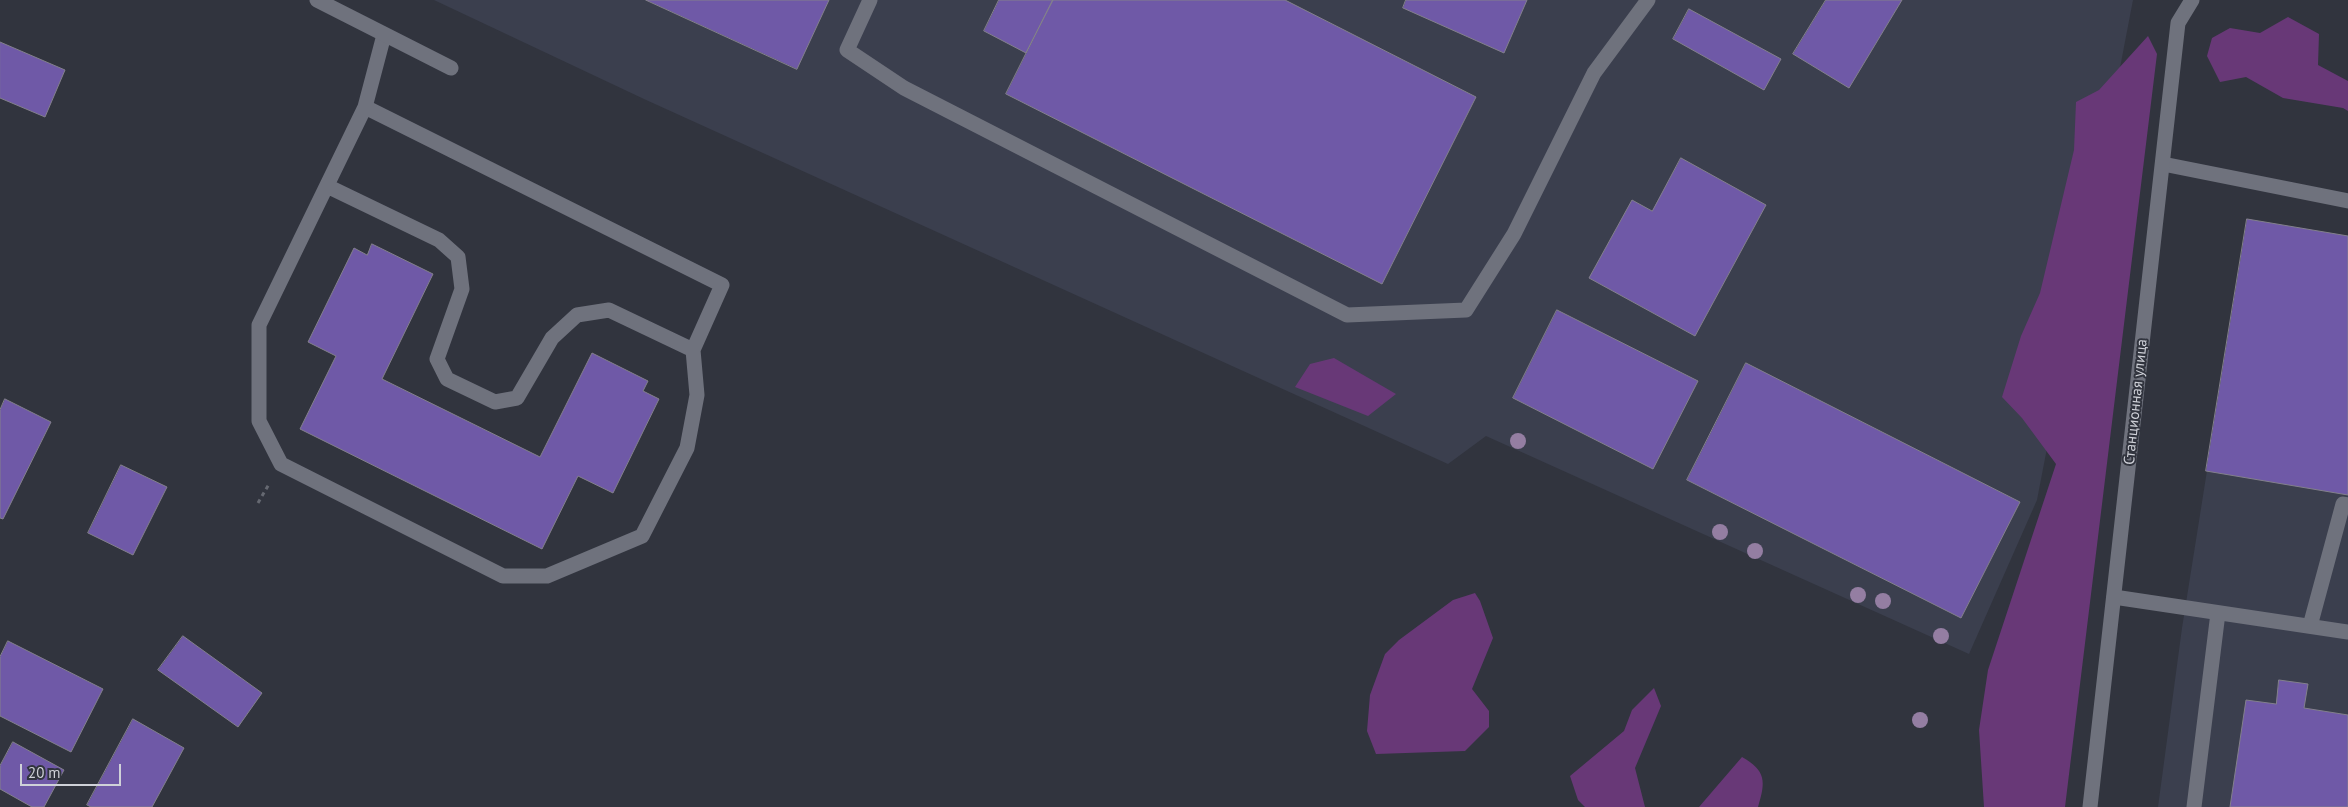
<!DOCTYPE html>
<html>
<head>
<meta charset="utf-8">
<style>
	body { margin:0 }
	#map { position:relative; width:2348px; height:807px; overflow:hidden; background:#31343e; font-family:"PT Sans",sans-serif }
	canvas { display:block }
	.scale { position:absolute; left:20px; top:764px; width:101px; height:22px; box-sizing:border-box; border:2px solid #cfd1d8; border-top:0; padding-left:6px; font-size:15px; line-height:18px; white-space:nowrap; color:#cfd1d8; -webkit-text-stroke:4px #31343e; paint-order:stroke }
</style>
</head>
<body>
<div id="map">
<canvas width="2348" height="807"></canvas>
<div class="scale">20 m</div>
</div>
<script>
const g = document.querySelector('canvas').getContext('2d');
g.lineJoin = 'round';
function paint(path, color) {
  g.fillStyle = color;
  g.fill(path, 'evenodd');
}
function stroke(path, color, width, dash) {
  g.strokeStyle = color;
  g.lineWidth = width;
  g.lineCap = dash ? 'butt' : 'round';
  g.setLineDash(dash || []);
  g.stroke(path);
}
function label(font, color, halo, rows, align = 'center') {
  g.font = font + ' "PT Sans",sans-serif';
  g.lineWidth = 4;
  g.setLineDash([]);
  g.textBaseline = 'middle';
  g.strokeStyle = halo;
  g.fillStyle = color;
  for (const [text, x, y, turn = 0] of rows) {
    g.save();
    g.translate(x, y);
    g.rotate((+turn || 0) * Math.PI / 180);
    g.textAlign = isNaN(turn) ? turn : align;
    if (halo) g.strokeText(text, 0, 0);
    g.fillText(text, 0, 0);
    g.restore();
  }
}
const built = new Path2D(`
	M434,0H2133L2037,500L1969,654L1486,436L1448,464L644,99Z
	M2247,219L2348,236V807H2158L2182,628Z`);
const green = new Path2D(`
	M2288,17L2319,34L2318,65L2348,81V111L2343,108L2283,98L2246,77L2220,82L2207,56L2212,38L2230,28L2260,33Z
	M2148,36L2157,54L2065,807H1984L1979,730L1988,670L2056,464L2022,418L2002,397L2021,336L2040,293L2074,150L2076,102L2099,90Z
	M1334,358L1396,394L1368,416L1295,387L1310,364Z
	M1475,593L1480,601L1493,638L1472,689L1489,711V727L1465,751L1376,754L1367,731L1370,695L1385,654L1399,640L1453,600Z
	M1654,688L1661,706L1635,768L1645,807H1585L1578,800L1570,776L1624,731L1632,710Z
	M1742,757C1766,771 1766,781 1758,807H1699Z`);
const building = new Path2D(`
	M646,0H829L797,69Z
	M999,0H1053L1026,53L984,31Z
	M1053,0H1285L1476,97L1382,284L1006,94Z
	M1406,0H1527L1504,53L1403,8Z
	M1826,0H1902L1849,88L1793,54Z
	M1689,9L1781,59L1764,90L1673,39Z
	M0,42L65,70L45,117L0,98Z
	M1681,158L1766,205L1695,336L1589,278L1632,200L1652,211Z
	M2247,219L2348,236V495L2206,471Z
	M372,244L433,274L382,379L540,457L592,353L648,381L643,391L659,399L613,493L578,476L542,549L300,429L336,356L308,342L354,248L367,255Z
	M1557,310L1698,381L1653,469L1513,398Z
	M1746,363L2020,502L1961,618L1687,480Z
	M5,399L51,422L3,519L0,518V410Z
	M121,465L167,487L133,555L88,533Z
	M183,636L262,693L238,727L158,670Z
	M8,641L103,689L71,752L0,716V657Z
	M2279,680L2308,684L2304,708L2348,715V807H2230L2246,700L2276,704Z
	M133,719L184,748L152,807H91L87,805Z
	M13,742L64,770L44,807H32L0,789V766Z`);
const path = new Path2D(`
	M258,503L269,484`);
const service = new Path2D(`
	M870,0L847,50L904,88L1347,315L1466,310L1514,234L1594,73L1648,0
	M365,107L722,285L693,350L697,395L687,448L642,536L547,576H503L281,464L259,421V325L365,107L384,35
	M2163,164L2348,201
	M327,186L439,240L458,257L462,289L437,359L447,379L495,402L517,398L552,338L577,315L609,310L693,350
	M2114,597L2348,632
	M2310,626L2343,504L2348,505
	M2194,807L2218,613`);
const minor = new Path2D(`
	M317,0L451,68
	M2090,807L2178,23L2192,0`);
const trees = [
	[1518,441],
	[1720,532],
	[1755,551],
	[1858,595],
	[1883,601],
	[1941,636],
	[1920,720]
];
const streetNames = [
	["Станционная улица",2136,402,-84]
];
paint(built, '#3b3f4e');
paint(green, '#683877');
paint(building, '#6f59a7');
stroke(building, '#83808c', 1);
stroke(path, '#656871', 3, [4, 4]);
stroke(service, '#6f727d', 15);
stroke(minor, '#6f727d', 15);
g.fillStyle = '#947ea2';
for (const [x, y] of trees) {
  g.beginPath();
  g.arc(x, y, 8, 0, 2 * Math.PI);
  g.fill();
}
label('15px', '#cfd1d8', '#31343e', streetNames);
</script>
</body>
</html>
